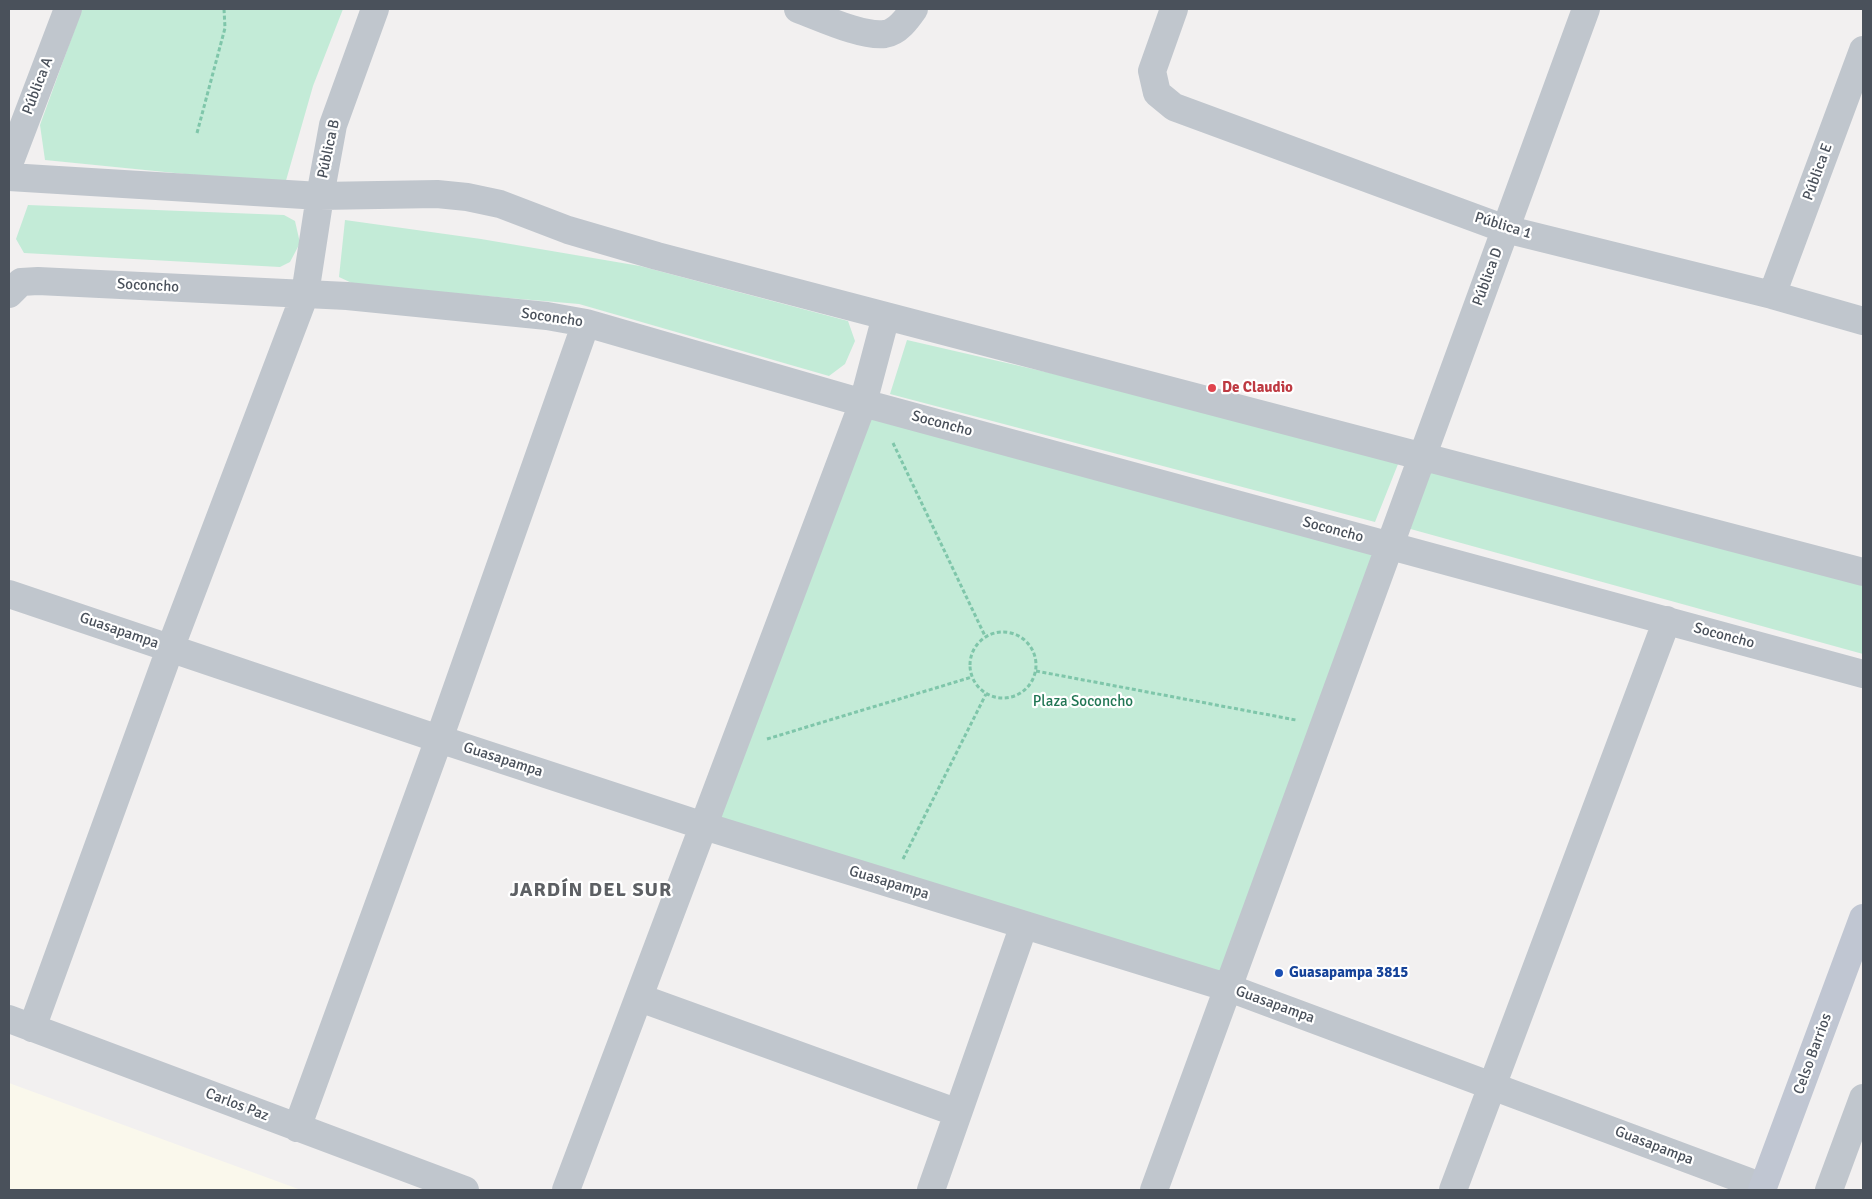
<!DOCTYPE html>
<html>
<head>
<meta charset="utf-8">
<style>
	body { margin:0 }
	#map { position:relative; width:1872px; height:1199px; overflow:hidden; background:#f2f0f0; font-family:Signika,sans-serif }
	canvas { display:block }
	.frame { position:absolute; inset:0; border:10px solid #4a515b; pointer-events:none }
</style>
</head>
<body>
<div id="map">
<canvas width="1872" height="1199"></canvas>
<div class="frame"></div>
</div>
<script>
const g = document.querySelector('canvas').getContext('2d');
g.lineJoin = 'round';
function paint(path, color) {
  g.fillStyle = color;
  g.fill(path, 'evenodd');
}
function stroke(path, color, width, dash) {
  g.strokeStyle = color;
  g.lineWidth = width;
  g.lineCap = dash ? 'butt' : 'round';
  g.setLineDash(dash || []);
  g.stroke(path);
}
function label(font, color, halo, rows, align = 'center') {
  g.font = font + ' Signika,sans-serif';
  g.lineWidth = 4.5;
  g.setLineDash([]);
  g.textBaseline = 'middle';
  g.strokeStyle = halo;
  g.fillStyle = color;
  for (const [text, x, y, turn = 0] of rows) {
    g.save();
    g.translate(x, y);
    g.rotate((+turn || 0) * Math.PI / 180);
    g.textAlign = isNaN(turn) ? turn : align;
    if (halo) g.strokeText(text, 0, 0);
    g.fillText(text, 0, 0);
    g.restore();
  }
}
const commercial = new Path2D(`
	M9,1083L301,1190H9Z`);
const green = new Path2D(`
	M82,9H343L313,86L285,184L45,160L40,125Z
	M28,205L284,215L295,221L300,243L290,262L280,267L24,253L16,239Z
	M345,220L481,239L640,266L848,321L855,341L845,364L829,376L579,304L356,285L339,277Z
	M907,340L1402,454L1375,522L890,394Z
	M863,403L1391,546L1229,988L704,826Z
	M1417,463L1863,576V654L1396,525Z`);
const path = new Path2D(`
	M197,133L225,28L224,9
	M893,443L985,636
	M970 665a33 33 0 1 1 66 0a33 33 0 1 1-66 0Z
	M1036,671L1296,720
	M767,739L972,677
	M903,859L986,694`);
const minor = new Path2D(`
	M798,9C820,17 862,37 885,34C898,32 907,19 914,9
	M1174,9L1152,71L1157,93L1174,107L1505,229L1772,295L1863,321
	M9,164L68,9
	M9,177L320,196L437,194L467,197L500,204L568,230L657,256L1863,572
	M9,294L21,282L38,281L347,296L547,316L586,323L863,403L1863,674
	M1772,295L1863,50
	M9,594L439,739L704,826L1229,988L1763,1187
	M640,998L958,1113
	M9,1019L465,1190
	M32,1028L170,649L305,294L320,196L333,125L375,9
	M297,1128L439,739L586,323
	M566,1190L863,403L886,316
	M931,1190L1024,925
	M1154,1190L1586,9
	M1453,1190L1667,620
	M1829,1190L1863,1098`);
const secondary = new Path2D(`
	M1762,1190L1863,918`);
const markers = [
	[1212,388,5,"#e0444e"],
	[1279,973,5,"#1a4fb4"]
];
const streetNames = [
	["Pública A",38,86,-69],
	["Pública B",329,149,-78],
	["Pública E",1818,172,-70],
	["Pública 1",1503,226,17],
	["Pública D",1488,277,-70],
	["Soconcho",148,286,3],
	["Soconcho",552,318,8],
	["Soconcho",942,424,15],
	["Soconcho",1333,530,15],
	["Guasapampa",119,631,19],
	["Soconcho",1724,636,15],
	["Guasapampa",503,760,18],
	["Guasapampa",889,883,17],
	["Guasapampa",1275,1005,20],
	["Celso Barrios",1813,1054,-70],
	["Carlos Paz",237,1105,21],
	["Guasapampa",1654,1146,21]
];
const healthNames = [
	["De Claudio",1222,388]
];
const parkNames = [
	["Plaza Soconcho",1083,702]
];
const transitNames = [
	["Guasapampa 3815",1289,973]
];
const districtNames = [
	["JARDÍN DEL SUR",591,891]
];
paint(commercial, '#faf8ec');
paint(green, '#c3ebd7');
stroke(path, '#7fc6aa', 3, [4, 2.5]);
stroke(minor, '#c0c6cd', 28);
stroke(secondary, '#c0c6d2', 28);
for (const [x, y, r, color] of markers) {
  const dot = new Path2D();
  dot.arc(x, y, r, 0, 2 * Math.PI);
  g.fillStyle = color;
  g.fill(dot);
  stroke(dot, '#fff', 2);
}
label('15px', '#4a515b', '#fff', streetNames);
label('bold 15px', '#be3a42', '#fff', healthNames, 'left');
label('15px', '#217654', '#fff', parkNames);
label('bold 15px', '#164399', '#fff', transitNames, 'left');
g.letterSpacing = '1px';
label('bold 20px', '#5d6064', '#fff', districtNames);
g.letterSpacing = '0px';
</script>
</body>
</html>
